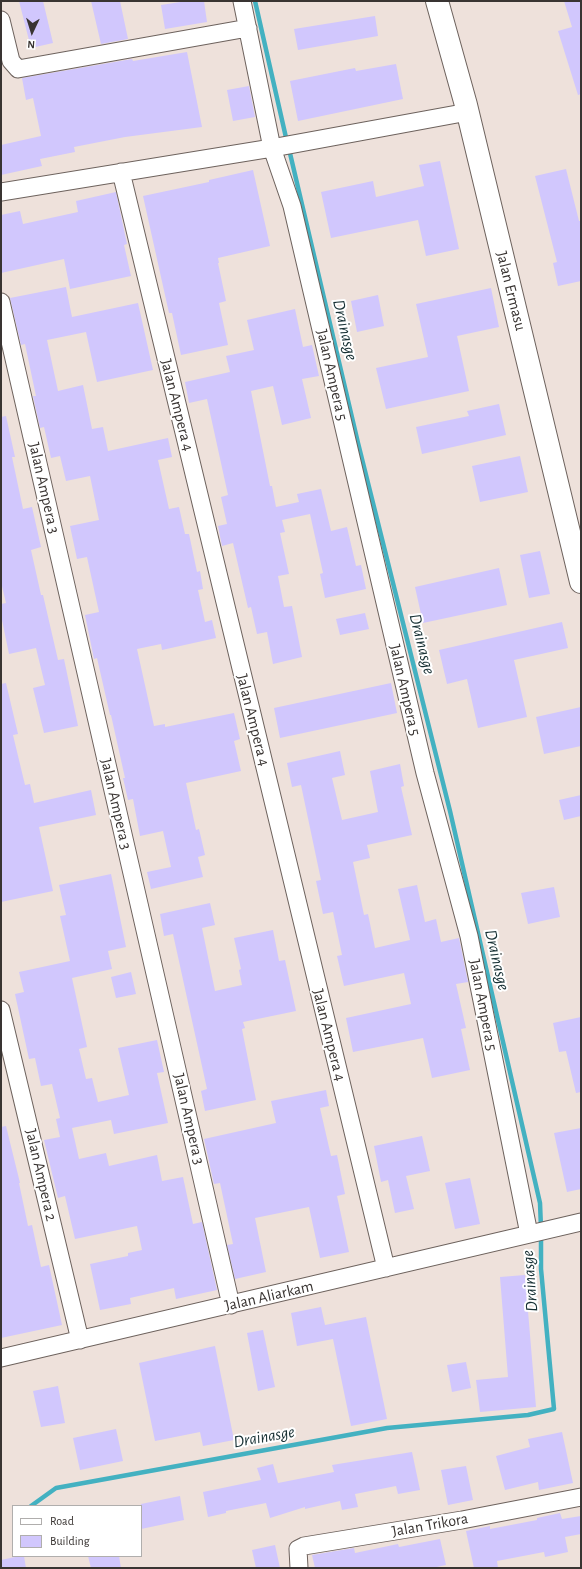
<!DOCTYPE html>
<html>
<head>
<meta charset="utf-8">
<style>
	body { margin:0 }
	#map { position:relative; width:582px; height:1569px; overflow:hidden; background:#eee1db; font-family:"Alegreya Sans",sans-serif }
	canvas { display:block }
	.frame { position:absolute; inset:0; border:2px solid #393432; pointer-events:none }
	.legend { position:absolute; left:12px; top:1505px; width:130px; height:52px; box-sizing:border-box; background:#fff; border:1px solid #b0aead; margin:0; padding:5px 7px; list-style:none; font-size:12px; color:#393432 }
	.legend li { display:flex; align-items:center; gap:8px; height:20px }
	.legend b { width:20px; border:1px solid #b0aead }
	.north { position:absolute; left:12px; top:12px; width:40px; height:40px; -webkit-text-stroke:3px #fff; paint-order:stroke; rotate:184deg; font-size:11px; font-weight:700; line-height:16px; text-align:center; color:#393432 }
	.north::after { content:''; display:block; margin:auto; width:14px; height:18px; background:#393432; clip-path:polygon(50% 0,100% 100%,50% 72%,0 100%) }
</style>
</head>
<body>
<div id="map">
<canvas width="582" height="1569"></canvas>
<div class="frame"></div>
<ul class="legend">
<li><b style="height:5px;background:#fff"></b>Road</li>
<li><b style="height:11px;background:#d1c7fd"></b>Building</li>
</ul>
<div class="north">N</div>
</div>
<script>
const g = document.querySelector('canvas').getContext('2d');
g.lineJoin = 'round';
function stroke(path, color, width, dash) {
  g.strokeStyle = color;
  g.lineWidth = width;
  g.lineCap = dash ? 'butt' : 'round';
  g.setLineDash(dash || []);
  g.stroke(path);
}
function paint(path, color) {
  g.fillStyle = color;
  g.fill(path, 'evenodd');
}
function label(font, color, halo, rows, align = 'center') {
  g.font = font + ' "Alegreya Sans",sans-serif';
  g.lineWidth = 4;
  g.setLineDash([]);
  g.textBaseline = 'middle';
  g.strokeStyle = halo;
  g.fillStyle = color;
  for (const [text, x, y, turn = 0] of rows) {
    g.save();
    g.translate(x, y);
    g.rotate((+turn || 0) * Math.PI / 180);
    g.textAlign = isNaN(turn) ? turn : align;
    if (halo) g.strokeText(text, 0, 0);
    g.fillText(text, 0, 0);
    g.restore();
  }
}
const stream = new Path2D(`
	M255,1L287,142
	M289,149L358,443L450,811L540,1203L541,1228
	M31,1506L56,1488L387,1428L528,1415L554,1409L541,1269V1235`);
const building = new Path2D(`
	M19,1H43L53,43L31,48Z
	M91,1H120L128,39L101,44Z
	M187,1H204L207,22L165,29L161,5Z
	M564,1H581V94L578,95L558,31L572,27Z
	M375,16L378,36L298,50L294,29Z
	M187,52L202,127L125,137L74,147L75,152L40,159L42,166L1,175V145L41,136L33,98L26,100L22,78L132,59L133,61Z
	M396,64L403,99L298,121L290,81L355,68L356,71Z
	M249,86L255,117L233,121L227,90Z
	M440,161L459,249L426,256L418,220L331,238L321,192L373,181L376,197L424,186L419,165Z
	M566,169L579,221H581V281L558,286L553,263L557,262L535,176Z
	M253,170L270,246L218,258L219,263H218L226,301L219,303L228,345L181,355L172,313H169L143,196L209,182V180Z
	M116,192L127,244L124,245L131,276L70,289L64,259L1,273V215L20,211L23,224L78,212L76,201Z
	M66,287L72,317L138,303L153,370L97,382L86,332L47,340L58,391L83,385L92,429L103,427L108,451L168,438L172,457L158,460L169,509L179,507L185,534H189L197,572L200,571L203,589L198,590L205,622L212,620L216,638L162,650L161,644L137,649L154,726L165,724V727L234,713L240,739L234,741L241,771L186,783L196,830L199,829L205,855L198,857L203,877L151,889L147,872L171,867L163,831L140,836L133,799L128,800L123,778H125L111,715H110L97,658L94,659L85,615L99,612L87,557L77,559L70,526L99,520L90,476L66,481L60,456L51,458L44,427L40,428L33,396H36L25,344L21,345L10,298Z
	M491,288L499,327L457,336L469,391L386,409L376,368L428,357L416,304Z
	M378,295L384,326L357,332L351,301Z
	M295,309L303,347L312,345L319,376L302,379L311,418L282,425L273,386L251,391L270,486H272L276,507L299,502L297,494L321,489L331,531L347,527L356,566L361,565L366,589L325,598L320,574L323,573L310,514L282,520L285,532L280,533L289,574L278,576L284,607L292,606L302,657L273,664L267,632L257,634L251,607L248,608L233,543L222,546L218,526L227,524L221,497L228,495L207,399L189,403L185,382L230,372L226,356L254,350L247,320Z
	M499,404L506,435L422,454L416,427L469,416L467,411Z
	M6,416L15,457H12L23,509L32,507L41,547L31,550L41,595H43L58,660L64,659L78,726L44,733L33,688L45,685L36,648L9,654L1,615V604L6,603L1,582V417Z
	M520,456L528,492L480,502L472,466Z
	M540,551L550,594L529,598L520,555Z
	M499,568L507,605L423,623L415,587Z
	M365,613L369,629L340,635L336,619Z
	M562,622L568,648L514,660L527,717L478,728L467,679L447,684L439,650Z
	M6,683L18,734L13,735L25,785L30,784L34,803L91,790L96,815L39,827L53,891L1,902V684Z
	M391,683L397,713L280,738L274,708Z
	M581,707V746L544,754L536,717Z
	M340,751L345,775L332,778L342,820L378,812L370,771L400,764L404,786L401,787L412,835L367,845L370,858L353,862L364,915L368,914L375,948L410,940L398,889L417,885L425,922L436,919L441,942L459,938L468,982L456,984L466,1028L461,1029L470,1070L432,1078L423,1038L353,1052L346,1018L411,1004L404,973L344,986L337,956L342,955L333,912L323,914L316,881L321,880L301,785L292,787L287,763Z
	M581,795V816L564,820L559,800Z
	M111,874L126,947L108,951L112,969L72,978L87,1047L79,1049L86,1079L92,1078L98,1102L129,1095L118,1048L157,1040L164,1072L157,1073L168,1123L114,1134L111,1120L72,1128L79,1159L106,1153L109,1166L157,1155L162,1181L183,1177L193,1224L202,1222L217,1290L176,1299L174,1288L130,1298L131,1304L100,1310L90,1264L128,1256V1253L142,1250L137,1226L75,1239L65,1196L58,1198L44,1140L60,1137L56,1119L60,1118L52,1084L41,1086L35,1058L29,1059L15,994L24,992L19,972L70,961L60,916L66,915L59,885Z
	M554,887L560,917L528,924L521,893Z
	M210,903L215,925L202,928L215,991L242,985L239,970L241,969L234,938L273,930L279,961L285,960L296,1011L243,1022L245,1028L242,1029L256,1100L205,1111L201,1091L207,1089L173,934L164,936L160,914Z
	M131,972L136,994L116,998L111,977Z
	M581,1017V1092L576,1093L566,1051L559,1052L553,1023Z
	M326,1090L329,1106L320,1108L331,1156L337,1155L345,1194L337,1196L349,1252L320,1258L309,1207L255,1218L266,1272L235,1279L227,1245L233,1244L220,1183L214,1184L204,1139L276,1123L271,1101Z
	M6,1126L20,1183H19L28,1226L32,1225L41,1267L49,1265L62,1325L1,1338V1127Z
	M581,1128V1189L567,1192L554,1133Z
	M422,1136L430,1171L406,1176L414,1209L395,1213L388,1180L381,1182L374,1146Z
	M470,1178L480,1224L455,1229L445,1183Z
	M525,1275L536,1407L480,1412L476,1380L508,1377L500,1277Z
	M321,1307L325,1325L366,1317L387,1419L351,1426L333,1339L297,1346L291,1313Z
	M263,1330L275,1387L258,1391L247,1333Z
	M215,1346L234,1440L203,1446L200,1432L155,1441L139,1363Z
	M466,1362L471,1388L452,1392L447,1365Z
	M58,1386L65,1423L41,1427L33,1391Z
	M116,1429L123,1461L80,1470L73,1438Z
	M562,1432L573,1483L539,1490L538,1482L505,1490L496,1456L530,1447L528,1439Z
	M412,1452L420,1490L398,1494L396,1486L355,1494L358,1507L342,1510L340,1501L305,1509V1507L270,1518L266,1503L226,1511V1513L208,1517L203,1492L261,1480L257,1468L273,1464L278,1483L334,1472L332,1465Z
	M466,1466L473,1500L448,1505L441,1470Z
	M180,1496L184,1520L141,1529V1504Z
	M560,1513L562,1519L581,1516V1534L565,1537L568,1552L545,1557L544,1552L497,1561L498,1568H474L466,1531L490,1526V1529L537,1520V1518Z
	M440,1539L446,1565L432,1568H315L312,1555L354,1548L355,1553L398,1544L399,1547Z
	M275,1545L280,1568H256L252,1550Z
	M20,1556H24L26,1568H1V1560Z
	M88,1556H119L121,1568H91Z`);
const street = new Path2D(`
	M242,1L272,148L292,206L425,773L469,936L529,1234
	M1,20L11,61L18,69L248,28
	M121,172L386,1268
	M1,192L272,148L468,112
	M1,302L231,1305
	M1,1010L80,1340
	M1,1358L581,1222
	M299,1568L298,1549L304,1546L462,1520L581,1497`);
const secondary = new Path2D(`
	M437,1L466,105L581,582`);
const streetNames = [
	["Jalan Ermasu",511,291,76],
	["Jalan Ampera 5",332,375,77],
	["Jalan Ampera 4",177,405,76],
	["Jalan Ampera 3",44,488,77],
	["Jalan Ampera 5",405,690,77],
	["Jalan Ampera 4",253,720,76],
	["Jalan Ampera 3",116,804,77],
	["Jalan Ampera 5",483,1005,79],
	["Jalan Ampera 4",329,1035,76],
	["Jalan Ampera 3",189,1119,77],
	["Jalan Ampera 2",41,1175,77],
	["Jalan Aliarkam",269,1296,-13],
	["Jalan Trikora",430,1525,-10]
];
const waterNames = [
	["Drainasge",345,330,77],
	["Drainasge",422,644,76],
	["Drainasge",497,960,77],
	["Drainasge",530,1281,-94],
	["Drainasge",264,1437,-10]
];
stroke(stream, '#43b1c1', 4.5);
paint(building, '#d1c7fd');
stroke(street, '#6d625d', 19);
stroke(secondary, '#6d625d', 24);
stroke(street, '#fff', 17);
stroke(secondary, '#fff', 22);
label('16px', '#393432', '#fff', streetNames);
label('italic 17px', '#173034', '#fff', waterNames);
</script>
</body>
</html>
